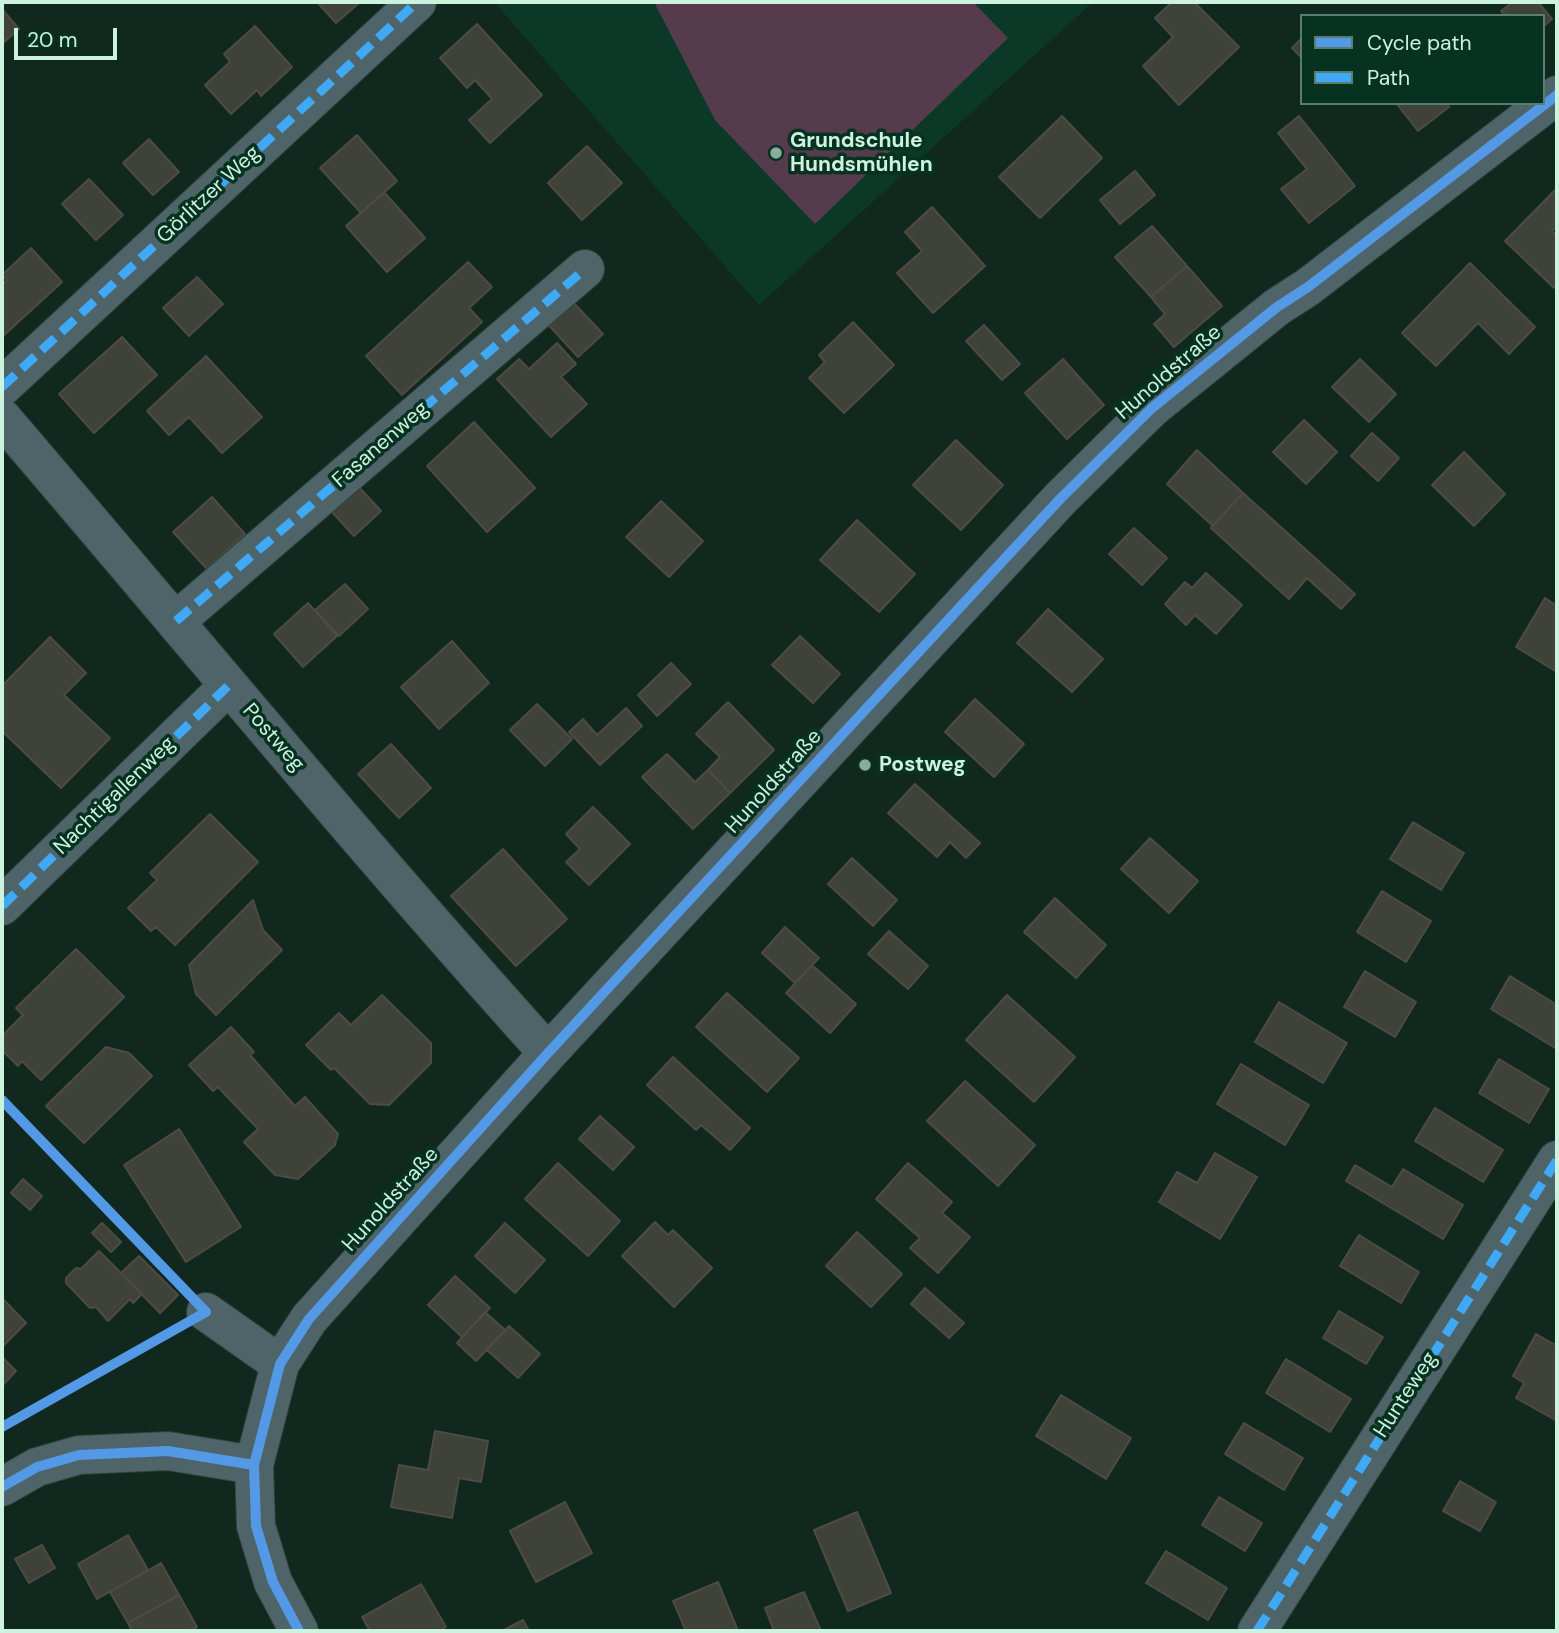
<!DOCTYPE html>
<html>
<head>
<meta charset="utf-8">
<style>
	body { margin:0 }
	#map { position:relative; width:1559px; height:1633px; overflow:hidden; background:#11281f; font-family:"DM Sans",sans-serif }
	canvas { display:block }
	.frame { position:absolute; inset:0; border:4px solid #cdf2de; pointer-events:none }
	.legend { position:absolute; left:1300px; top:14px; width:245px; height:91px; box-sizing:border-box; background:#073221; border:2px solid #567f6d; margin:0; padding:9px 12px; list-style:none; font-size:21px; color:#cdf2de }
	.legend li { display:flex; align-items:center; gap:14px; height:35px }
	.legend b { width:35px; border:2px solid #567f6d }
	.scale { position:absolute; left:14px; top:28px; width:103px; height:32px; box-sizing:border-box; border:4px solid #cdf2de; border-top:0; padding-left:9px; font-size:21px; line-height:24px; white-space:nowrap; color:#cdf2de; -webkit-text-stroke:5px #073221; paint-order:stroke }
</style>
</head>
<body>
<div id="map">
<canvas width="1559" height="1633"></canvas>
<div class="frame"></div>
<ul class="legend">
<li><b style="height:9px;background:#5399e6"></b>Cycle path</li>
<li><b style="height:9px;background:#3fa9f5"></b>Path</li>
</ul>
<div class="scale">20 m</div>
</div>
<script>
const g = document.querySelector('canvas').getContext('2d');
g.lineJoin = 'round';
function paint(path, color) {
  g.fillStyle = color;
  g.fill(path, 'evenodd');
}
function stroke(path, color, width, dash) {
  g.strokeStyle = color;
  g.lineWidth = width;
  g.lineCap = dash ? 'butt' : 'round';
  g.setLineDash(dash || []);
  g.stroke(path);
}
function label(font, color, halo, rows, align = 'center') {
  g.font = font + ' "DM Sans",sans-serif';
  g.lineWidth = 7;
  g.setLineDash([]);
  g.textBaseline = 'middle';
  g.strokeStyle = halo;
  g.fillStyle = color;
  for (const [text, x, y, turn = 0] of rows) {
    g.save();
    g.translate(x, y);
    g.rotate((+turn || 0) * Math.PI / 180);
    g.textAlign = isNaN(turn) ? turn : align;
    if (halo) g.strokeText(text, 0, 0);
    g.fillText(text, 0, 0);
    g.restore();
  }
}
const built = new Path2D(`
	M494,2H1093L759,305Z`);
const green = new Path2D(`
	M654,2H973L1008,38L815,224L715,120Z`);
const building = new Path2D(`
	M317,2H360L336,23Z
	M1172,2H1194L1239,47L1179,105L1143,66L1173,37L1155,18Z
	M1513,2H1538L1552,19L1543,27V16H1504L1501,11Z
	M2,9L19,29L3,43L2,41Z
	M477,24L542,95L490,143L469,120L492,99L475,80L467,88L440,58Z
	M255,26L292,67L261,96L257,90L231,114L205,85L230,62L224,54Z
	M1302,38V58L1292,48Z
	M1396,103H1446L1449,107L1418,131Z
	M1062,116L1102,158L1040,218L999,177Z
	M1299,116L1355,186L1309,223L1281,189L1307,169L1278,133Z
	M357,135L397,181L361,213L320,168Z
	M149,139L179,172L153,195L123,163Z
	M587,146L622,183L582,220L548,183Z
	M1135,171L1155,195L1120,224L1100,200Z
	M89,179L123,215L96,240L62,204Z
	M1556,189L1557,226L1552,231L1557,237V284L1554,288L1505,241Z
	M384,192L425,238L387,272L346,226Z
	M932,207L985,266L933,313L897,273L922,251L905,232Z
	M1152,226L1187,266L1151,297L1115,257Z
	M31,248L62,282L2,337V285L7,280L2,275Z
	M468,262L492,287L469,308L482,322L402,395L366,356Z
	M1470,263L1535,327L1509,354L1478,323L1436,366L1402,333Z
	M1187,266L1222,306L1174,347L1154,324L1165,314L1151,297Z
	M197,277L223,304L189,336L163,308Z
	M567,296L603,334L578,357L543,319Z
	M853,322L894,365L844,413L809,378L825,362L819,355Z
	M984,325L1020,364L1002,380L966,341Z
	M122,337L157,375L94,433L59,394Z
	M557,343L576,364L561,377L587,404L551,437L497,379L519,359L529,369Z
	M206,356L262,417L222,453L189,417L169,435L147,411Z
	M1063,359L1104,405L1067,439L1025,393Z
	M1360,359L1396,394L1369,422L1332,387Z
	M1304,420L1337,452L1306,484L1273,452Z
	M474,422L535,488L487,532L427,466Z
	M1372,433L1399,458L1378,481L1351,456Z
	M956,440L1003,485L961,530L913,485Z
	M1197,450L1243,493L1213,526L1167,484Z
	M1464,452L1505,494L1474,526L1432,485Z
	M358,486L381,511L354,536L331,511Z
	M1243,493L1355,594L1341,609L1307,578L1289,599L1211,528Z
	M212,497L245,534L207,569L173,532Z
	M661,501L703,541L669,577L626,537Z
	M857,520L915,574L879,612L820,560Z
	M1134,528L1167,558L1142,585L1109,554Z
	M1206,573L1242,605L1216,634L1195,615L1186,625L1165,604L1185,582L1192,588Z
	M345,584L368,609L339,636L315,610Z
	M1545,598L1557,606V672L1516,647Z
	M308,603L337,636L303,667L274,634Z
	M1048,609L1103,659L1072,692L1017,643Z
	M800,636L840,674L813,703L772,665Z
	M50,637L86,673L64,695L110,738L61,788L2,731V686Z
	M452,641L489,683L439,729L401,687Z
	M671,663L691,684L657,716L638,695Z
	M975,699L1024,744L994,777L945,732Z
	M728,702L774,750L730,793L708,770L720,757L696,734Z
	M537,704L572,739L545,766L510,730Z
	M626,708L642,726L600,765L569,732L583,719L597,735Z
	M391,744L431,788L399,818L358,774Z
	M667,754L695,782L708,770L730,793L693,829L642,777Z
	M915,784L980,843L966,858L950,842L937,857L888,813Z
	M593,807L630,844L589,885L566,862L580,849L566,834Z
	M210,814L258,862L175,945L156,927L151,931L128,908L157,880L150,873Z
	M1413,822L1464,853L1441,890L1390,859Z
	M1150,838L1198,881L1169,913L1121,869Z
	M503,849L567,919L516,966L451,896Z
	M852,858L897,900L873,926L828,884Z
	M1382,891L1431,921L1406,962L1357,932Z
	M1055,898L1106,945L1076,978L1024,932Z
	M253,900L263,930L282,950L216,1015L196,994L189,965Z
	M785,927L819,958L795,983L762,953Z
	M889,931L928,966L908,989L868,954Z
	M76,949L124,997L41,1080L22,1061L18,1066L2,1050V1036L23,1015L16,1008Z
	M812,965L856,1004L830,1033L786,993Z
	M1365,971L1416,1002L1395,1037L1344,1007Z
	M1510,976L1557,1005V1049L1491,1009Z
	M727,993L799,1058L767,1092L696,1027Z
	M382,995L431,1043V1063L389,1105L370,1104L334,1068L331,1070L306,1045L339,1013L351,1025Z
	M1007,995L1075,1057L1034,1102L966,1040Z
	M1279,1002L1347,1043L1323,1083L1255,1042Z
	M231,1027L254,1052L250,1055L295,1106L305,1097L338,1134L335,1145L298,1179L275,1175L244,1142L258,1129L218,1087L213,1091L189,1065Z
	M106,1047L129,1053L152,1076L84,1143L46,1106Z
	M673,1057L750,1128L730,1150L701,1125L696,1130L647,1085Z
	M1499,1059L1549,1089L1529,1123L1479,1093Z
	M1241,1064L1309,1105L1285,1145L1217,1104Z
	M965,1081L1035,1145L998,1186L927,1121Z
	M1435,1108L1503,1150L1483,1182L1415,1141Z
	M600,1116L634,1147L613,1170L579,1139Z
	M179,1129L241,1227L186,1262L124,1165Z
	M1215,1153L1257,1177L1220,1239L1159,1202L1177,1172L1197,1183Z
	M558,1163L620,1221L588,1256L525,1199Z
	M908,1163L952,1202L942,1213L970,1237L938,1273L910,1248L920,1238L876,1199Z
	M1355,1165L1392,1187L1403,1169L1463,1205L1443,1239L1346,1181Z
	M23,1179L42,1196L30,1210L11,1193Z
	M655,1222L668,1235L673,1230L712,1268L674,1307L622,1256Z
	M102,1223L121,1242L111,1252L92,1233Z
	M505,1223L545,1260L515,1293L475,1256Z
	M857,1232L902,1274L871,1307L826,1266Z
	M1359,1235L1419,1272L1401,1303L1340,1266Z
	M99,1251L142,1294L133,1303L130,1299L108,1321L96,1307L90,1308L66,1283V1278L76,1268L81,1269Z
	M139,1256L178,1295L160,1313L121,1273Z
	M455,1276L490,1308L462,1337L428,1305Z
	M925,1288L964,1323L949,1338L911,1304Z
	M2,1298L26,1323L2,1347Z
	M1339,1311L1383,1337L1366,1364L1323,1338Z
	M485,1312L505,1330L476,1361L457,1343Z
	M509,1326L540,1354L518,1378L487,1350Z
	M1536,1334L1557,1346V1421L1516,1398L1524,1383L1513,1376Z
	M2,1357L16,1371L2,1386Z
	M1286,1359L1351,1399L1330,1432L1266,1393Z
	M1061,1395L1131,1438L1106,1479L1036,1436Z
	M1244,1423L1303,1458L1284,1490L1225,1454Z
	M435,1431L488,1441L481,1482L459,1478L452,1518L391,1507L399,1465L428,1470Z
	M1460,1481L1496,1502L1480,1531L1443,1511Z
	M1219,1497L1262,1523L1245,1551L1202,1525Z
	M565,1502L592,1553L536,1582L510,1531Z
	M857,1512L891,1593L848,1611L814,1530Z
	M128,1535L148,1570L97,1599L78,1564Z
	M42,1545L55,1568L29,1583L15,1559Z
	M1166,1551L1227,1588L1208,1620L1146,1583Z
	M161,1563L179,1595L128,1623L110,1592Z
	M718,1582L738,1631H686L673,1601Z
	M421,1584L446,1627L439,1631H370L362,1617Z
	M804,1592L821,1631H774L765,1608Z
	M179,1595L197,1627L189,1631H132L128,1623Z
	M523,1620L529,1631H502Z`);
const minor = new Path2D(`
	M2,387L417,2
	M2,418C184,630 361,846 548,1053
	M176,621L585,269
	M2,906L228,686
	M206,1312L280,1364
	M2,1487L37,1467L79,1455L168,1451L254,1465
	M299,1631L273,1582L256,1526L254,1465L280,1364L309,1319L548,1053L1060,499L1152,408L1277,307L1308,287L1557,95
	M1257,1631L1557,1160`);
const quiet = new Path2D(`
	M2,387L417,2
	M176,621L585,269
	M2,906L228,686
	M1257,1631L1557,1160`);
const cycleway = new Path2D(`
	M2,1100L206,1312L2,1427
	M2,1487L37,1467L79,1455L168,1451L254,1465
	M299,1631L273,1582L256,1526L254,1465L280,1364L309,1319L548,1053L1060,499L1152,408L1277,307L1308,287L1557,95`);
const markers = [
	[776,153,7,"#8bab9b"],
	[865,765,7,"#8bab9b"]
];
const poiNames = [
	["Grundschule",790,141],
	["Hundsmühlen",790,165],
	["Postweg",879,765]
];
const streetNames = [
	["Görlitzer Weg",209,195,-43],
	["Hunoldstraße",1169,373,-41],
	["Fasanenweg",381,445,-41],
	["Postweg",273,738,49],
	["Hunoldstraße",774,782,-48],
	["Nachtigallenweg",115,796,-44],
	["Hunoldstraße",391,1200,-48],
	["Hunteweg",1406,1395,-57]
];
paint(built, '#0c3927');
paint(green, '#563b4d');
paint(building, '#3f4238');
stroke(building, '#4e4b42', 2);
stroke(minor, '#2d4339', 40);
stroke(minor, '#4f6469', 38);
stroke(quiet, '#3fa9f5', 9, [18, 9]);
stroke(cycleway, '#5399e6', 10);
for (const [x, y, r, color] of markers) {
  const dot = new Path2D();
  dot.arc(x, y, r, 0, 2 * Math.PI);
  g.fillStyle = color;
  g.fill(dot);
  stroke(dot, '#073221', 2.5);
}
label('bold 21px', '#cdf2de', '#073221', poiNames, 'left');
label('21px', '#cdf2de', '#073221', streetNames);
</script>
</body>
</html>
